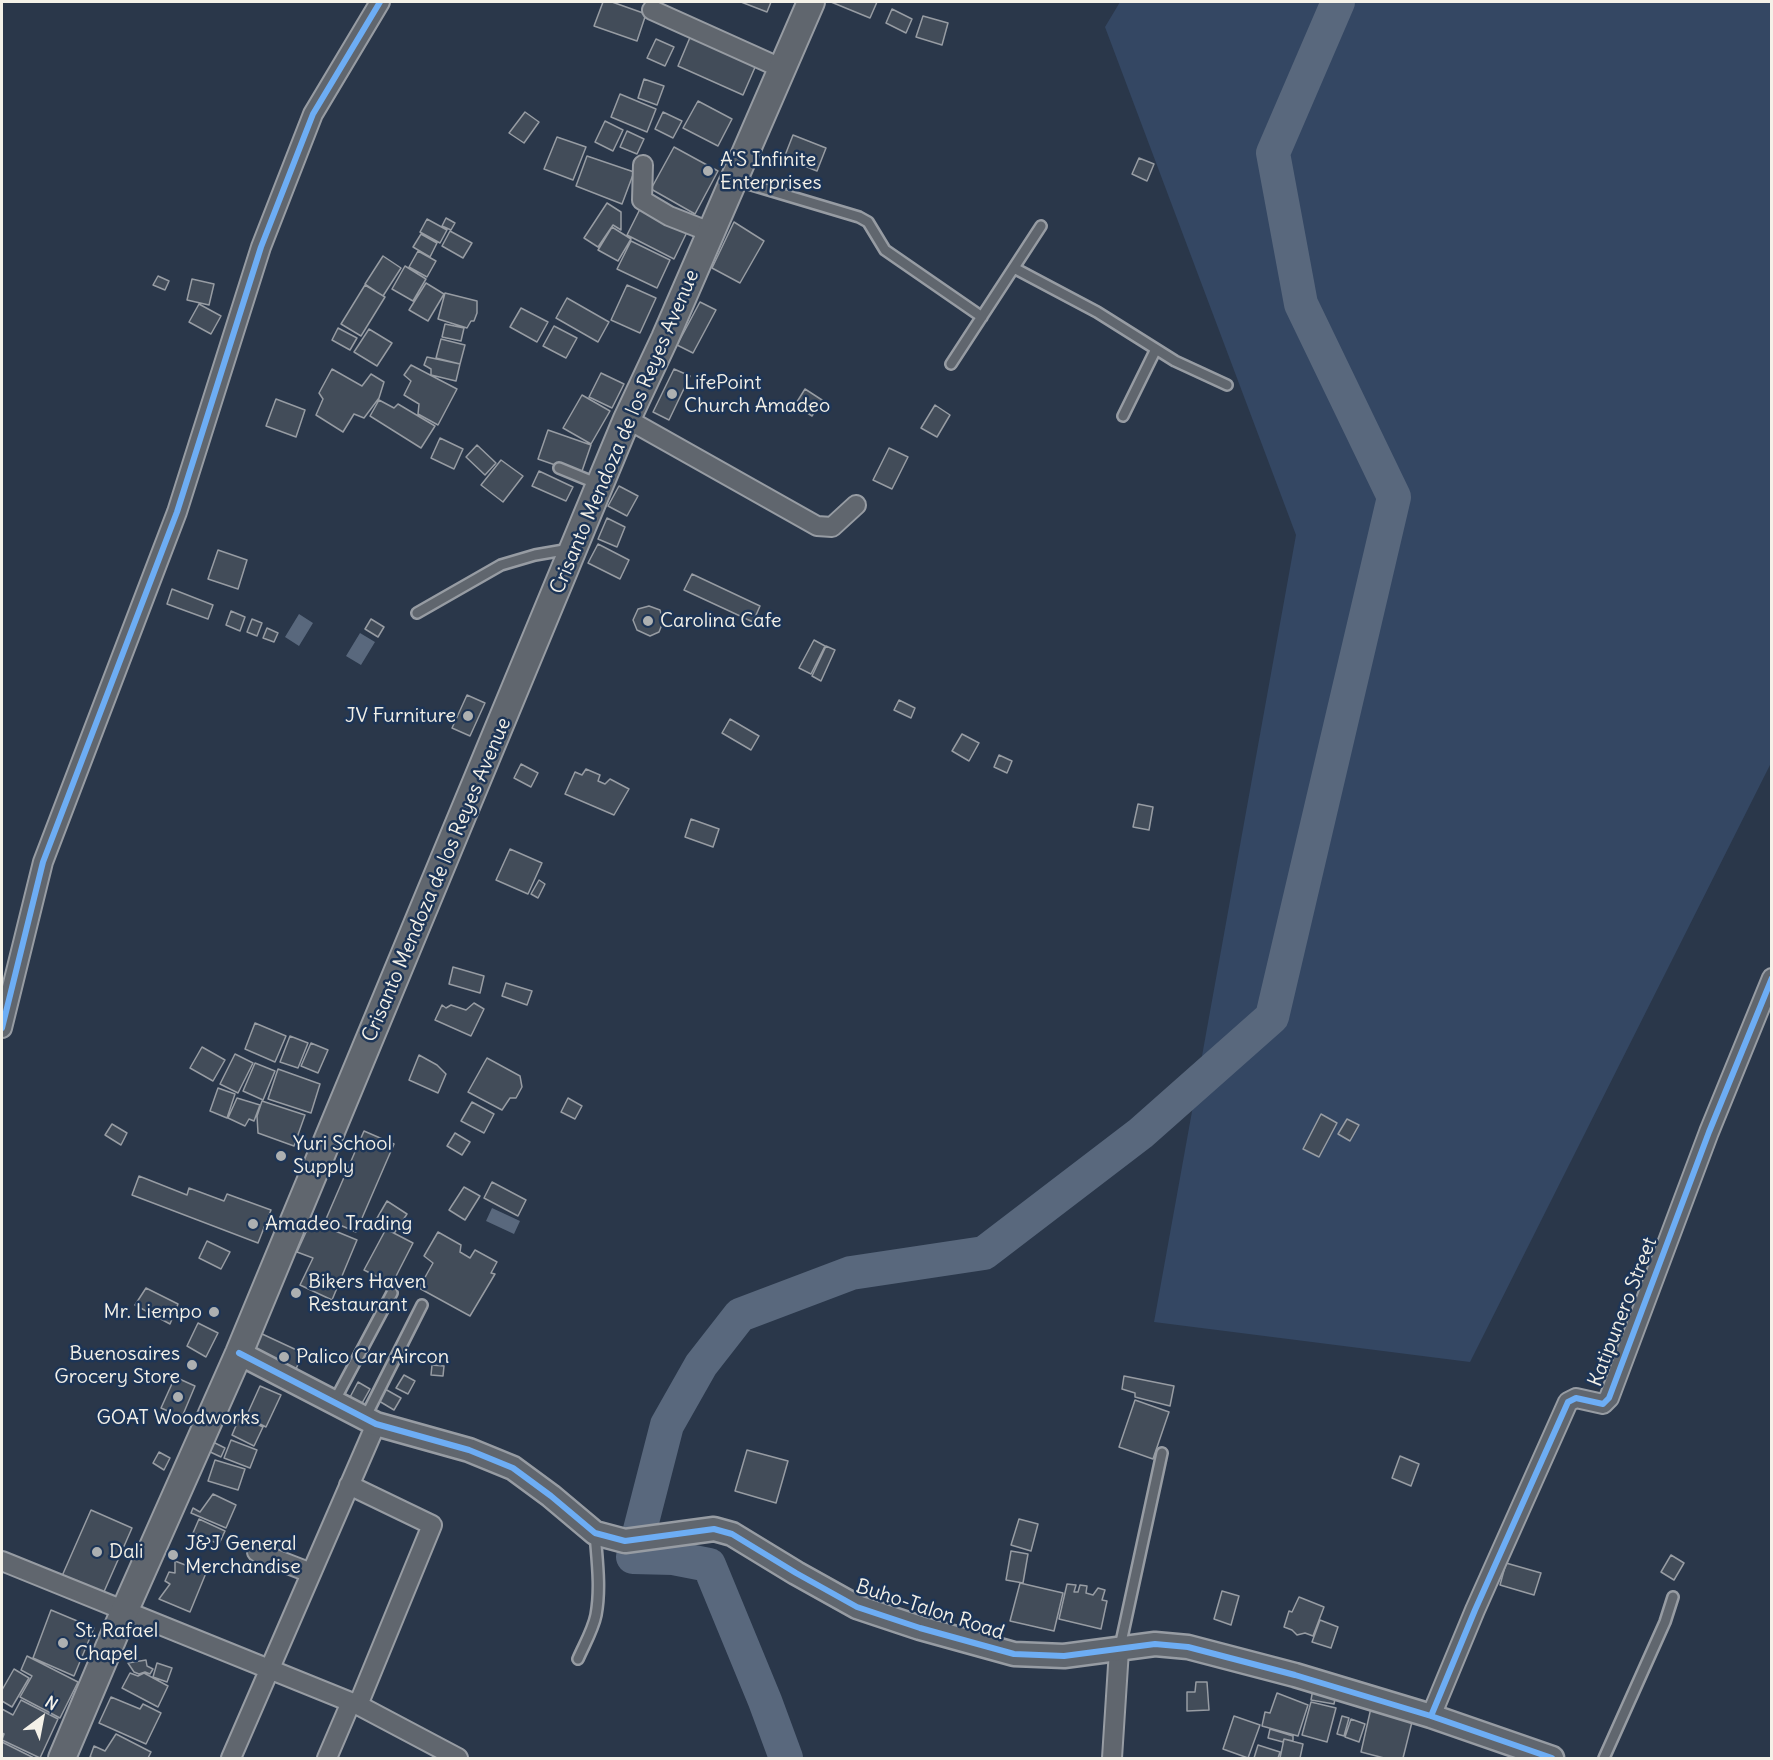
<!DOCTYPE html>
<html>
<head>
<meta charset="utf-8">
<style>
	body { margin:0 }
	#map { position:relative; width:1773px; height:1760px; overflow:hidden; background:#2a374a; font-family:Delius,sans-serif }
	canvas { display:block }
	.frame { position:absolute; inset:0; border:3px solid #f4f1e8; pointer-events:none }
	.north { position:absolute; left:12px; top:1688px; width:60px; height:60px; -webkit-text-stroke:4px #1d3557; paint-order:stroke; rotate:32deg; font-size:16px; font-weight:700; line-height:24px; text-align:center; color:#f4f1e8 }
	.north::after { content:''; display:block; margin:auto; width:21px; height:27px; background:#f4f1e8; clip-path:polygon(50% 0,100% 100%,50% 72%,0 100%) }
</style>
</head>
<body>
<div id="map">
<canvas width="1773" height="1760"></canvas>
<div class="frame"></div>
<div class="north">N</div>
</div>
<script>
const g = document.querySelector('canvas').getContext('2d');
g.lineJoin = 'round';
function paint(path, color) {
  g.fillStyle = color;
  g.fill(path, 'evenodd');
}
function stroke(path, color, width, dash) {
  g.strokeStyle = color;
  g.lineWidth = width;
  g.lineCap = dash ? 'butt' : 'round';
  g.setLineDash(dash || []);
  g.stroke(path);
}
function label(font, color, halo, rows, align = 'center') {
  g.font = font + ' Delius,sans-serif';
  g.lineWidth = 5;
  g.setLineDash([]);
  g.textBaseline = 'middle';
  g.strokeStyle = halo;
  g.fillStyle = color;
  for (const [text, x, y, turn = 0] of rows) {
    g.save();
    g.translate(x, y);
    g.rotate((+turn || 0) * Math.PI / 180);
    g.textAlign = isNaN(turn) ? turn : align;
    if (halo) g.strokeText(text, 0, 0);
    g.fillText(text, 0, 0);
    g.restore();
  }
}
const green = new Path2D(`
	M1120,2H1771V763L1470,1362L1154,1322L1296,535L1105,27Z`);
const water = new Path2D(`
	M299,614L313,623L299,646L285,637Z
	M360,633L375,642L361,665L346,656Z
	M492,1208L520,1221L514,1234L486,1221Z`);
const river = new Path2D(`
	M786,1758L765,1701L709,1565L673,1558L633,1557L667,1425L701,1365L740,1315L851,1273L984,1253L1141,1133L1272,1017L1394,497L1301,304L1273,153L1338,2`);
const building = new Path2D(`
	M603,2H612L646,14L637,41L594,26Z
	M741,2H771L767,12Z
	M831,2H877L870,18Z
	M892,9L912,19L906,33L886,23Z
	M923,16L948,23L942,45L916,37Z
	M691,35L756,65L743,95L678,66Z
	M656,39L674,47L665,66L647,58Z
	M644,79L664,86L657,105L638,98Z
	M620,94L656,109L647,132L611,117Z
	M698,101L732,119L718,146L683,128Z
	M525,112L539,122L524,143L509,133Z
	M663,112L682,121L673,138L655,129Z
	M605,121L623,130L613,151L595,142Z
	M627,131L644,139L637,154L620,147Z
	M793,135L826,148L817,171L784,158Z
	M557,137L586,147L573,180L544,169Z
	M674,147L718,171L695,214L651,189Z
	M587,156L634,172L622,204L576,186Z
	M1139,158L1154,164L1147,181L1132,174Z
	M607,203L621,212V230L613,225L598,247L584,238Z
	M641,207L688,230L674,259L627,235Z
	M446,218L455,223L451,230L442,226Z
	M427,219L447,230L440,243L420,232Z
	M734,222L764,241L740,283L712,268Z
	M612,227L631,239L618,261L598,250Z
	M450,231L472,243L463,258L442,246Z
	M421,234L437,243L430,257L413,247Z
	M631,241L670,260L657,288L617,269Z
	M418,251L436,261L427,277L409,267Z
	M383,256L401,268L383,296L365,284Z
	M405,266L426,279L413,301L392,289Z
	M158,276L169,281L165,290L153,285Z
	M192,279L214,284L209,305L187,300Z
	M426,283L444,294L428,321L409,310Z
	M365,285L385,297L361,336L341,324Z
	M627,285L656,298L640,333L611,320Z
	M445,293L477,301V313L474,321H471L467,328L438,319Z
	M567,298L609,322L598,342L556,318Z
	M700,302L716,310L693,353L677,345Z
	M199,304L221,316L211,334L189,322Z
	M521,308L548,322L537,342L510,327Z
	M445,324L464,328L461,341L442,337Z
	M554,326L577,338L566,358L543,346Z
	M338,328L357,338L350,350L332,340Z
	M369,329L392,343L377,366L354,352Z
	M441,339L465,345L460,364L436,358Z
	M427,357L460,364L456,381L431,375V369L424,365Z
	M411,365L457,389L438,425L418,414L419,404L404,395L411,381L404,375Z
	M332,369L362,386L371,374L384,382L379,398L364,418L354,414L343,432L316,415L323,399L319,393Z
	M674,369L690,376L669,420L653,412Z
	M601,373L624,384L612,408L589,397Z
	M805,389L822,400L812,416L795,405Z
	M582,395L610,411L591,444L563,428Z
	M276,399L305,410L296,437L266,426Z
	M379,400L394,408L398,404L435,426L421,448L370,416Z
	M935,405L950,415L937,437L921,428Z
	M548,430L591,445L581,474L538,459Z
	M440,438L463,449L454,469L431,458Z
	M477,445L496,463L485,475L466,457Z
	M889,448L908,457L892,489L873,480Z
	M501,460L523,476L503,502L481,485Z
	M539,471L573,487L566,501L532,486Z
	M619,486L638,496L627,516L608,506Z
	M607,518L625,527L617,547L598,539Z
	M598,544L629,560L620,579L588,563Z
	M218,550L247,560L238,589L208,579Z
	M692,574L760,606L753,622L684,590Z
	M172,589L213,605L208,619L167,604Z
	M649,606L660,610L663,622L659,632L650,636L637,630L633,620L638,609Z
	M231,611L245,617L240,631L226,625Z
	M252,619L262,623L257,636L247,632Z
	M371,619L384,627L378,637L365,629Z
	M267,628L278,633L274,642L263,638Z
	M814,640L825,646L811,674L799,668Z
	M826,646L835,650L821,681L812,676Z
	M467,695L485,703L470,736L452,728Z
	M899,700L915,708L911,718L894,710Z
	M730,719L759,736L751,750L722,733Z
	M962,734L979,743L969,761L952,751Z
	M999,755L1012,761L1007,773L994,767Z
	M521,764L538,773L531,787L514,778Z
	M586,769L600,775L598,781L605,784L610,779L629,789L614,815L565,794L575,772L582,775Z
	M1138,804L1153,807L1149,830L1133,827Z
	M691,819L719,829L713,847L685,837Z
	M510,849L542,863L528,894L496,880Z
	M539,880L545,884L538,898L531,894Z
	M453,967L484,976L480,993L449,984Z
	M506,983L532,991L527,1005L502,996Z
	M474,1003L484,1009L471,1036L435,1020L442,1005L446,1008L451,1005L466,1010Z
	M255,1023L286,1036L275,1062L245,1049Z
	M290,1036L308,1043L298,1068L280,1062Z
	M311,1043L328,1050L318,1073L301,1066Z
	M202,1047L225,1060L213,1081L190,1068Z
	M235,1054L253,1063L238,1093L220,1084Z
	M419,1055L437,1065L446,1074L438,1093L409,1080Z
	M487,1058L520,1076L522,1087L516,1098H510L502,1110L468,1092Z
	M255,1063L275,1071L263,1100L243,1091Z
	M278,1069L320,1084L311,1113L268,1099Z
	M218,1088L235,1094L227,1118L210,1111Z
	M237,1098L260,1105L254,1121L249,1119L245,1126L228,1118Z
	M568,1098L582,1106L575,1119L561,1112Z
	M262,1101L305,1115L294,1146L258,1133L257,1116Z
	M472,1102L494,1114L484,1133L461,1121Z
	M1321,1114L1337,1123L1319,1157L1303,1149Z
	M1347,1119L1359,1125L1350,1141L1338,1134Z
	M112,1124L127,1133L121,1145L105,1135Z
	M364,1131L394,1144L356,1232L326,1219Z
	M455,1133L470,1142L462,1155L447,1146Z
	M139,1176L187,1195L189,1188L224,1201L227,1194L271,1210L258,1243L132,1195Z
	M492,1182L526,1200L518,1216L484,1198Z
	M464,1187L480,1196L465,1220L449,1210Z
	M387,1201L407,1214L395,1232L376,1220Z
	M311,1221L357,1240L332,1300L300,1285L313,1258L297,1252Z
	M386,1229L413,1243L392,1284L364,1270Z
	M438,1232L461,1245L460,1252L470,1258L475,1250L497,1262L491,1273L495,1274L470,1316L419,1288L433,1263L424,1256Z
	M207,1241L230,1252L221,1269L199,1258Z
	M146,1288L178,1304L170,1324L135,1305Z
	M198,1323L218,1333L206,1357L187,1346Z
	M260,1333L303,1353L296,1369L253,1350Z
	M432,1365L444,1366L443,1376L431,1375Z
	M404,1375L415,1381L408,1394L396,1388Z
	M1124,1376L1174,1386L1170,1406L1135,1397V1393L1122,1389Z
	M175,1377L195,1386L182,1417L161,1408Z
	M358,1382L370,1389L361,1405L349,1399Z
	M260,1386L281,1395L266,1427L246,1417Z
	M385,1389L401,1398L394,1410L379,1401Z
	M1135,1400L1169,1412L1153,1459L1119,1447Z
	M240,1416L263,1427L254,1446L232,1435Z
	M231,1440L257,1450L250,1468L224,1458Z
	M211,1441L225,1448L221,1457L206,1450Z
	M747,1450L788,1461L776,1503L735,1491Z
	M159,1452L170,1458L164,1470L153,1463Z
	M1400,1456L1419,1464L1411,1486L1392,1478Z
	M215,1460L245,1469L238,1490L208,1481Z
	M213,1494L236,1505L226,1528L191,1513L193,1508L200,1512Z
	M91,1510L132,1528L103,1594L62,1576Z
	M199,1519L225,1531L219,1544L193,1533Z
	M1019,1519L1038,1524L1031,1551L1011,1545Z
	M1011,1551L1028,1554L1023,1583L1006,1580Z
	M1671,1555L1684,1563L1674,1580L1661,1572Z
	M175,1561L206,1573L190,1612L159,1599L170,1584L165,1581L169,1572L175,1573Z
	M1506,1563L1541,1573L1534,1595L1500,1585Z
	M1020,1583L1063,1593L1054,1631L1010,1621Z
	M1067,1584L1076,1585L1074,1592H1078L1080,1585L1087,1586L1086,1593L1093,1595L1098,1588L1105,1590L1102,1600L1107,1601L1101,1629L1059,1619Z
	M1222,1591L1239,1596L1231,1625L1214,1619Z
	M1299,1597L1324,1607L1313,1636L1305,1633L1297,1635L1292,1630L1284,1627L1289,1611L1292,1612Z
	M51,1610L94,1628L74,1676L33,1658Z
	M1320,1620L1338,1627L1331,1648L1312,1642Z
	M27,1656L78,1682L60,1718L20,1697L32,1676L21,1670Z
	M146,1660L147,1666L153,1669L150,1674L145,1672L139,1674L134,1672L128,1663Z
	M157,1663L172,1668L167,1682L153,1677Z
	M14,1669L29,1678L12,1707L2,1701V1690Z
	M130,1673L138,1676L144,1673L168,1686L158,1707L122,1688Z
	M1196,1682H1207L1209,1710L1187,1711V1692H1195Z
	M1313,1689L1336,1694L1334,1704L1311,1700Z
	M1277,1693L1308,1705L1298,1736L1262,1726L1265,1712L1270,1713Z
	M111,1697L140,1709L143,1704L161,1713L146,1744L99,1723Z
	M21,1700L58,1719L40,1758L2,1740L4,1734L2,1733V1709L13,1715Z
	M1311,1702L1336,1708L1327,1742L1302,1735Z
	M1371,1708L1412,1722L1403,1758H1384L1361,1752Z
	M1234,1716L1260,1725L1248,1758L1223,1749Z
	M1342,1716L1349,1718L1344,1736L1337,1734Z
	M1351,1719L1365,1724L1359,1742L1345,1737Z
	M1270,1729L1293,1736V1741L1284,1739L1283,1742L1268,1738Z
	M116,1734L151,1752L148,1758H93L90,1757L94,1746L105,1751Z
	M1284,1739L1303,1744L1300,1758H1280Z
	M2,1742L34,1758H2Z
	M1258,1745L1280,1752L1278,1758H1254Z`);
const service = new Path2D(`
	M735,180L859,217L868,222L885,250L982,317
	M1014,268L1097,312L1175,361L1227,385
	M951,364L1041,226
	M1123,416L1156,349
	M559,468L598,484
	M417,613L501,565L535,555L564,550L571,551
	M334,1402L392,1293
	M365,1418L422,1305
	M1120,1647L1162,1453
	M578,1659C584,1645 593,1630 596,1615C601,1588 597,1560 595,1533
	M1604,1758L1665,1622L1673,1597`);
const minor = new Path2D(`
	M652,10L783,69
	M643,165L642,200L669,216L710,232
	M627,419L817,526L832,527L856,505
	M2,1028L43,862L177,512L261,247L313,114L380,2
	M349,1485L432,1525L358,1705
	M257,1552L311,1573
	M2,1561L358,1705L458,1758
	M1431,1716L1475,1610L1568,1402L1576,1398L1603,1404L1609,1398L1709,1132L1772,978
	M231,1758L376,1424
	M327,1758L351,1702
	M1112,1758L1119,1650`);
const tertiary = new Path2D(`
	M239,1353L376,1424L469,1450L513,1468L551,1496L595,1533L625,1541L714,1529L732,1534L796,1573L857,1607L920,1628L1014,1654L1064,1656L1155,1644L1188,1647L1295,1675L1431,1716L1552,1758`);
const secondary = new Path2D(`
	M62,1758L124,1612L239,1353L627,419L665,338L811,2`);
const cycleway = new Path2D(`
	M2,1028L43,862L177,512L261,247L313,114L380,2
	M239,1353L376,1424L469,1450L513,1468L551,1496L595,1533L625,1541L714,1529L732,1534L796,1573L857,1607L920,1628L1014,1654L1064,1656L1155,1644L1188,1647L1295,1675L1431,1716L1552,1758
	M1431,1716L1475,1610L1568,1402L1576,1398L1603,1404L1609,1398L1709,1132L1772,978`);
const markers = [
	[708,171,6,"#adb0b1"],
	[672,394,6,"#adb0b1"],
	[648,621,6,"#adb0b1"],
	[468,716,6,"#adb0b1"],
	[281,1156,6,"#adb0b1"],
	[253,1224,6,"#adb0b1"],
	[296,1293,6,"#adb0b1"],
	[214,1312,6,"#adb0b1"],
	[284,1357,6,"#adb0b1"],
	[192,1365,6,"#adb0b1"],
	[178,1397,6,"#adb0b1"],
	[97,1552,6,"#adb0b1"],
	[173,1555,6,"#adb0b1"],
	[63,1643,6,"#adb0b1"]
];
const poiNames = [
	["A'S Infinite",720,160],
	["Enterprises",720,183],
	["LifePoint",684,383],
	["Church Amadeo",684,406],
	["Carolina Cafe",660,621],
	["JV Furniture",456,716,"right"],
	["Yuri School",293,1144],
	["Supply",293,1167],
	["Amadeo Trading",265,1224],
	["Bikers Haven",308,1282],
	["Restaurant",308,1305],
	["Mr. Liempo",202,1312,"right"],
	["Buenosaires",180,1354,"right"],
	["Grocery Store",180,1377,"right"],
	["Palico Car Aircon",296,1357],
	["GOAT Woodworks",178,1418,"center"],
	["J&J General",185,1544],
	["Merchandise",185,1567],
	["Dali",109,1552],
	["St. Rafael",75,1631],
	["Chapel",75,1654]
];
const streetNames = [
	["Crisanto Mendoza de los Reyes Avenue",625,432,-67],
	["Crisanto Mendoza de los Reyes Avenue",437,880,-67],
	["Katipunero Street",1623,1312,-69],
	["Buho-Talon Road",930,1610,18]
];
paint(green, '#344763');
paint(water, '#59687d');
stroke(river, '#59687d', 34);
paint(building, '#424c59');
stroke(building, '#979ca3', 1.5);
stroke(service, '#979ca3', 14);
stroke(minor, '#979ca3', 22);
stroke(tertiary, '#979ca3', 27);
stroke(secondary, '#979ca3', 30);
stroke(service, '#60666e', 9);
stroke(minor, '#60666e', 18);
stroke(tertiary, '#60666e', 22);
stroke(secondary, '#60666e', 26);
stroke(cycleway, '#6dadf4', 6);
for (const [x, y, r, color] of markers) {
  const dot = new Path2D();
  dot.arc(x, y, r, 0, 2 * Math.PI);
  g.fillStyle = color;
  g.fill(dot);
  stroke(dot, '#1d3557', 2);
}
label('20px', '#f4f1e8', '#1d3557', poiNames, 'left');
label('20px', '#f4f1e8', '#1d3557', streetNames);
</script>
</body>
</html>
